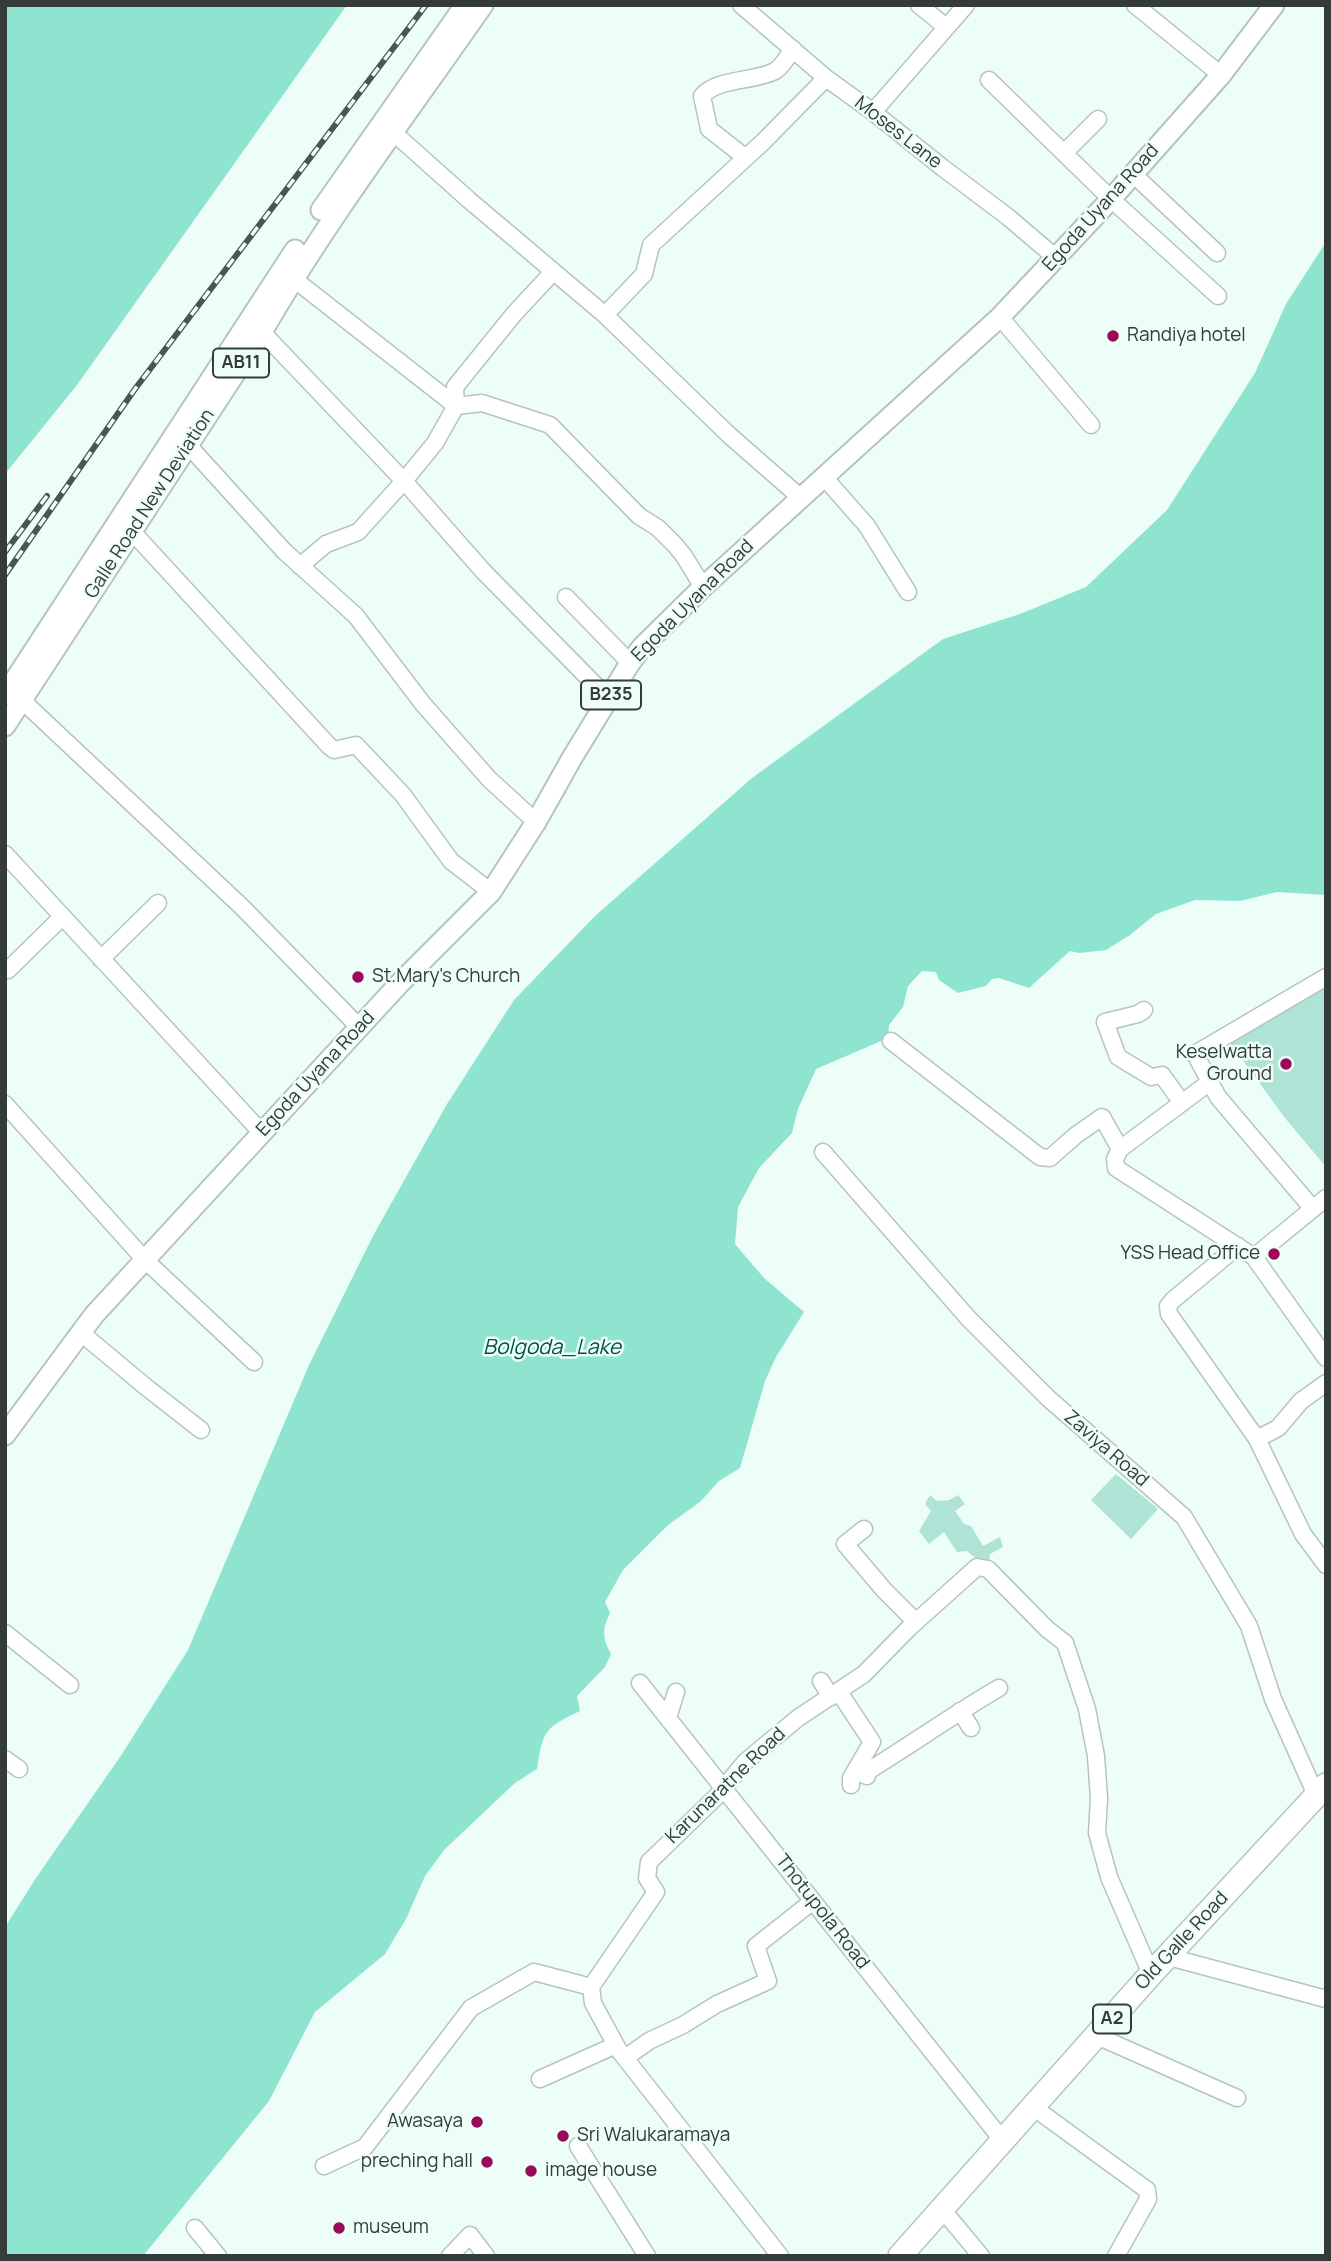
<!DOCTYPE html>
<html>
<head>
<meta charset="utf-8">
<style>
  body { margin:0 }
  #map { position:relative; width:1331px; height:2261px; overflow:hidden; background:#edfdf8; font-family:Manrope,sans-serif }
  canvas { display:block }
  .frame { position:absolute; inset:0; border:7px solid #353b39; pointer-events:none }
</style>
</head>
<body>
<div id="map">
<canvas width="1331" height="2261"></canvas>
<div class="frame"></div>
</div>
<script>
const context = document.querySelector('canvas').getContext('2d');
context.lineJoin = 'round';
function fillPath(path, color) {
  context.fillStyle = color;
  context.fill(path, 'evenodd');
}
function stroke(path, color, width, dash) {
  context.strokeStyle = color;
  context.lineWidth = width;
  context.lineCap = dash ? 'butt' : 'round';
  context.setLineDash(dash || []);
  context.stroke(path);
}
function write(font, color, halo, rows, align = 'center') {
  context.font = font + ' Manrope,sans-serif';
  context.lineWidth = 5;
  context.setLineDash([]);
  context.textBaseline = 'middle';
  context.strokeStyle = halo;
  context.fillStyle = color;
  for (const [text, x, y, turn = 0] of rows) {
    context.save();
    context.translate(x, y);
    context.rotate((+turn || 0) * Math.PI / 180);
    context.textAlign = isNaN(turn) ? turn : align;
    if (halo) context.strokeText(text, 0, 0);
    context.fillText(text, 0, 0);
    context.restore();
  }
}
const green = new Path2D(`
  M 1326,981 L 1326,1167 L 1285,1118 L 1228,1040 Z
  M 1116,1474 L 1158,1509 L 1131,1539 L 1091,1500 Z
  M 930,1495 L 937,1501 L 949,1500 L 958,1495 L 965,1504 L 955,1511 L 964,1524 L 971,1526 L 983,1546 L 1000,1537 L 1003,1547 L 990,1554 L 989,1565 L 980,1562 L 967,1551 L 957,1552 L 944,1532 L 929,1544 L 919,1531 L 931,1511 L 925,1504 Z`);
const water = new Path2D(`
  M 5,5 L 347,5 L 77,385 L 5,474 Z
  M 1326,242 L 1326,895 L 1277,892 L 1240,901 L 1195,900 L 1156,914 L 1130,935 L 1106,950 L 1079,953 L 1070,951 L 1029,988 L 999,978 L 992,979 L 986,986 L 958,993 L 939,980 L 936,972 L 922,971 L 908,986 L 903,1007 L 889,1025 L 888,1038 L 816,1069 L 798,1109 L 792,1133 L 759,1168 L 738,1207 L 735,1244 L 764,1278 L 804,1312 L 776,1357 L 765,1381 L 740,1468 L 719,1481 L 700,1502 L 668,1525 L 623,1570 L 605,1602 L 610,1613 C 602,1629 602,1638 611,1654 L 605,1667 L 577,1696 L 580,1711 C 544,1728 543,1731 537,1769 L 515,1783 L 445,1849 L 425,1876 L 406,1919 L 385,1954 L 315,2012 L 269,2101 L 143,2256 L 5,2256 L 5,1927 L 36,1878 L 122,1754 L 188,1650 L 309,1365 L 374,1234 L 447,1104 L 514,1000 L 595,916 L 752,778 L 943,639 L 1020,614 L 1086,587 L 1167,510 L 1255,373 L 1286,304 Z`);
const minor = new Path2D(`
  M 741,5 L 826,78 L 873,112 L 943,168 L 1008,217 L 1056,258
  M 919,5 L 946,27
  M 1135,5 L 1221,75
  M 989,80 L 1111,199 L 1218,296
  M 873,112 L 966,5
  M 394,133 L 469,200 L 605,315 L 729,435 L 801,498
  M 1064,153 L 1098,119
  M 746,158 L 709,129 L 702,96 C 717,78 754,82 775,71 C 782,67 788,56 793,49
  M 1133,174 L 1217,253
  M 289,271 L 299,283 L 456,406 L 482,403 L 550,425 L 639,516 L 658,528 L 675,545 L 684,556 L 703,587
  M 605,315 L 644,274 L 651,245 L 763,142 L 826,78
  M 1000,317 L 1091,425
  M 262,332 L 404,481 L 483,571 L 609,699
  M 188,445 L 284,551 L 356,616 L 423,704 L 489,779 L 536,822
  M 824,477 L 867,526 L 908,592
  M 124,526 L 138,538 L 329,746 L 334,750 L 356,745 L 403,795 L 451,861 L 491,892
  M 300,566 L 326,544 L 358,532 L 404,481 L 435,443 L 456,406 L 455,387 L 514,314 L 553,272
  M 566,597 L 630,663
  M 25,699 L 28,706 L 242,907 L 359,1027
  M 5,854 L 262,1133
  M 101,959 L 158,903
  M 8,970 L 62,917
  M 1144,1010 L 1138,1014 L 1105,1022 L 1118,1057 L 1151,1077 L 1162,1075 L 1182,1103
  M 891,1041 L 1040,1157 L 1050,1158 L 1076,1135 L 1102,1117 L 1120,1149 L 1115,1159 L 1116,1168 L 1254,1257 L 1326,1358
  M 5,1104 L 145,1260 L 254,1362
  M 1120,1149 L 1210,1082
  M 823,1152 L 968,1318 L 1048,1398 L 1184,1517 L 1249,1626 L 1273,1699 L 1316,1795
  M 1313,1209 L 1218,1097 L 1195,1054 L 1326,977
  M 1238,1246 L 1173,1300 L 1168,1306 L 1169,1314 L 1257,1439 L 1303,1534 L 1326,1565
  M 1254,1257 L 1326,1198
  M 80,1332 L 146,1387 L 201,1430
  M 1257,1439 L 1278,1428 L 1301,1401 L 1326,1383
  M 864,1529 L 845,1544 L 884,1590 L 916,1622
  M 5,1633 L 70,1685
  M 821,1681 L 831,1697
  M 640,1683 L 1003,2141
  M 839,1692 L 872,1742 L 851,1778 L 851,1785
  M 960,1711 L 971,1728
  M 668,1718 L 676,1692
  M 5,1759 L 19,1769
  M 855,1771 L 867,1776 L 868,1771 C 912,1744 954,1714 999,1688
  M 1169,1957 L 1326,1999
  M 1097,2036 L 1237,2098
  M 625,2058 L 649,2041 L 683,2025 L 717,2004 L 768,1981 L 756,1946 L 813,1901
  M 540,2079 L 616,2045
  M 1033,2107 L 1147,2190 L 1148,2199 L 1116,2256
  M 578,2146 L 647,2256
  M 324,2166 L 365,2147 L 471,2008 L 534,1972 L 591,1987
  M 942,2209 L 981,2256
  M 195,2228 L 218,2256
  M 450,2256 L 470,2235 L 486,2256
  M 780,2256 L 618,2049 L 593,2003 L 591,1987 L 656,1892 L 647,1878 L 649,1862 L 717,1796 L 745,1762 L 798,1718 L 864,1674 L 909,1628 L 977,1567 L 988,1569 L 1047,1629 L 1065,1643 L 1087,1709 L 1096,1756 L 1099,1798 L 1097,1833 L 1109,1877 L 1151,1974`);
const major = new Path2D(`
  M 321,210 L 465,5
  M 5,695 L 295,250
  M 5,726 L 262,332 C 328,218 408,113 483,5
  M 5,1435 L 94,1315 L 401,982 L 491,892 L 536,822 L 572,758 L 630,663 L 642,647 L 703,587 L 1000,317 L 1111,199 L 1221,75 L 1274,5`);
const highway = new Path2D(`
  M 900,2256 L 1151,1974 L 1326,1785`);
const rail = new Path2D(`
  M 5,552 L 47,496
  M 5,575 L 135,389 L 426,5`);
const markers = [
  [1113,336,7,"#9b0a59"],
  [358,977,7,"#9b0a59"],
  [1286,1064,7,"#9b0a59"],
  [1274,1254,7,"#9b0a59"],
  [477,2122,7,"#9b0a59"],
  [563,2136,7,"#9b0a59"],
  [487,2162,7,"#9b0a59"],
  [531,2171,7,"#9b0a59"],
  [339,2228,7,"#9b0a59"]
];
const shields = [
  [241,363,56],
  [611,695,60],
  [1112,2019,38]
];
const shieldNames = [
  ["AB11",241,363],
  ["B235",611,695],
  ["A2",1112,2019]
];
const streetNames = [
  ["Moses Lane",898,133,38],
  ["Egoda Uyana Road",1101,208,-48],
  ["Galle Road New Deviation",150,504,-57],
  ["Egoda Uyana Road",693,601,-45],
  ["Egoda Uyana Road",316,1074,-47],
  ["Zaviya Road",1106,1449,41],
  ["Karunaratne Road",726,1786,-44],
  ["Thotupola Road",822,1912,52],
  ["Old Galle Road",1182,1941,-47]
];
const poiNames = [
  ["Randiya hotel",1127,336],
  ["St.Mary's Church",372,977],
  ["Keselwatta",1272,1053,"right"],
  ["Ground",1272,1075,"right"],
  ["YSS Head Office",1260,1254,"right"],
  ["Awasaya",463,2122,"right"],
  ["Sri Walukaramaya",577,2136],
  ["preching hall",473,2162,"right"],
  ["image house",545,2171],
  ["museum",353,2228]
];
const waterNames = [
  ["Bolgoda_Lake",552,1348]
];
fillPath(green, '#afe3d5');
fillPath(water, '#8ee4cf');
stroke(minor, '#b6c4c0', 19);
stroke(major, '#b6c4c0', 23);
stroke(highway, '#b6c4c0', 26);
stroke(minor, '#fff', 16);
stroke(major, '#fff', 19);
stroke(highway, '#fff', 23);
stroke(rail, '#4d5552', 6);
stroke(rail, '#edfdf8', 3.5, [10]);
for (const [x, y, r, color] of markers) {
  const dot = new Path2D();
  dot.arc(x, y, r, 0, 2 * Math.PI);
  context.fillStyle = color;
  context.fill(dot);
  stroke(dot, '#edfdf8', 2.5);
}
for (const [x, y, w] of shields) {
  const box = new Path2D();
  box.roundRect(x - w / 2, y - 14.5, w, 29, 5);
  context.fillStyle = '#edfdf8';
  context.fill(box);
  stroke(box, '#353b39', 2);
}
write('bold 18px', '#353b39', null, shieldNames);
write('19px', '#353b39', '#edfdf8', streetNames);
write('19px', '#353b39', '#edfdf8', poiNames, 'left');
write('italic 21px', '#025144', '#edfdf8', waterNames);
</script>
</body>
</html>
